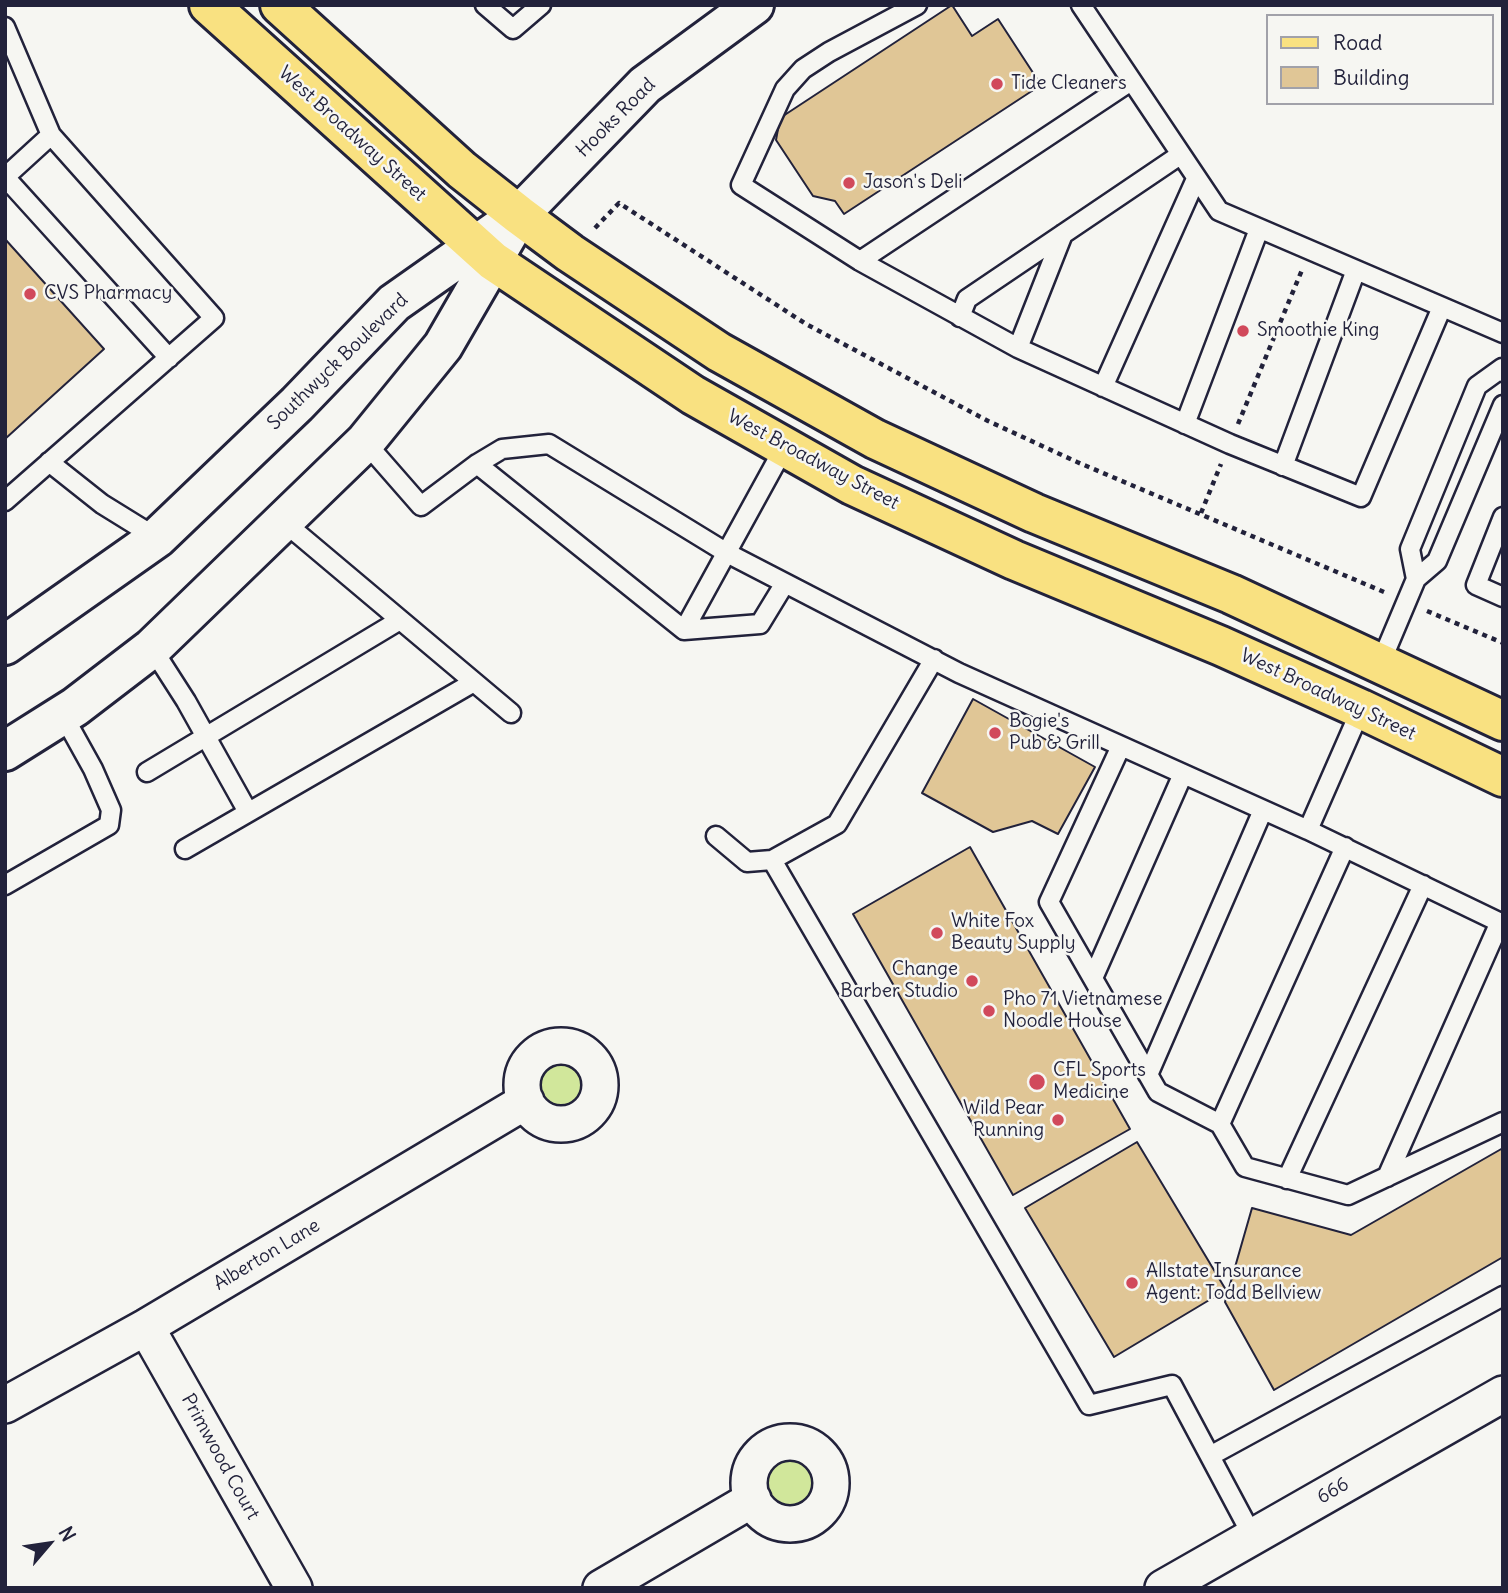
<!DOCTYPE html>
<html>
<head>
<meta charset="utf-8">
<style>
  body { margin:0 }
  #map { position:relative; width:1508px; height:1593px; overflow:hidden; background:#f6f6f2; font-family:Delius,sans-serif }
  canvas { display:block }
  .frame { position:absolute; inset:0; border:7px solid #22223b; pointer-events:none }
  .legend { position:absolute; left:1266px; top:14px; width:228px; height:91px; box-sizing:border-box; background:#f6f6f2; border:2px solid #a1a1a9; margin:0; padding:9px 12px; list-style:none; font-size:21px; color:#22223b }
  .legend li { display:flex; align-items:center; gap:14px; height:35px }
  .legend b { width:35px; border:2px solid #a1a1a9 }
  .north { position:absolute; left:14px; top:1509px; width:70px; height:70px; -webkit-text-stroke:5px #f6f6f2; paint-order:stroke; rotate:61deg; font-size:19px; font-weight:700; line-height:28px; text-align:center; color:#22223b }
  .north::after { content:''; display:block; margin:auto; width:24px; height:32px; background:#22223b; clip-path:polygon(50% 0,100% 100%,50% 72%,0 100%) }
</style>
</head>
<body>
<div id="map">
<canvas width="1508" height="1593"></canvas>
<div class="frame"></div>
<ul class="legend">
<li><b style="height:9px;background:#f9e181"></b>Road</li>
<li><b style="height:19px;background:#e0c696"></b>Building</li>
</ul>
<div class="north">N</div>
</div>
<script>
const context = document.querySelector('canvas').getContext('2d');
context.lineJoin = 'round';
function fillPath(path, color) {
  context.fillStyle = color;
  context.fill(path, 'evenodd');
}
function stroke(path, color, width, dash) {
  context.strokeStyle = color;
  context.lineWidth = width;
  context.lineCap = dash ? 'butt' : 'round';
  context.setLineDash(dash || []);
  context.stroke(path);
}
function write(font, color, halo, rows, align = 'center') {
  context.font = font + ' Delius,sans-serif';
  context.lineWidth = 5;
  context.setLineDash([]);
  context.textBaseline = 'middle';
  context.strokeStyle = halo;
  context.fillStyle = color;
  for (const [text, x, y, turn = 0] of rows) {
    context.save();
    context.translate(x, y);
    context.rotate((+turn || 0) * Math.PI / 180);
    context.textAlign = isNaN(turn) ? turn : align;
    if (halo) context.strokeText(text, 0, 0);
    context.fillText(text, 0, 0);
    context.restore();
  }
}
const green = new Path2D(`
  M526 1076a39 39 0 1 1 78 0a39 39 0 1 1-78 0Z
  M739 1495a39 39 0 1 1 78 0a39 39 0 1 1-78 0Z`);
const building = new Path2D(`
  M 952,5 L 972,36 L 998,19 L 1041,85 L 844,214 L 835,201 L 813,196 L 776,140 L 780,118 Z
  M 5,239 L 104,349 L 5,439 Z
  M 973,699 L 1095,767 L 1058,834 L 1032,821 L 993,832 L 922,793 Z
  M 970,847 L 1130,1129 L 1013,1195 L 853,914 Z
  M 1137,1142 L 1226,1290 L 1114,1357 L 1025,1208 Z
  M 1503,1148 L 1503,1257 L 1274,1390 L 1225,1302 L 1252,1208 L 1351,1235 Z`);
const path = new Path2D(`
  M 595,228 L 619,203 L 806,324 L 988,421 L 1077,462 L 1384,592
  M 1238,424 L 1302,270
  M 1201,513 L 1221,464
  M 1427,611 L 1503,643`);
const service = new Path2D(`
  M 485,5 L 513,29 L 541,5
  M 917,5 L 829,52 L 803,69 L 785,89 L 741,185 L 860,261 L 1018,348 L 1230,444 L 1361,497 L 1442,307
  M 1081,5 L 1219,211 L 1503,333
  M 5,27 L 51,135 L 214,318 L 5,501
  M 51,135 L 5,177 L 169,358
  M 860,261 L 1131,81
  M 960,317 L 967,299 L 1180,155
  M 1018,348 L 1063,234
  M 1103,387 L 1196,179
  M 1185,424 L 1259,229
  M 365,442 L 421,506 L 477,464 L 502,449 L 549,444 L 727,553 L 959,673 L 1308,830 L 1503,924
  M 49,462 L 102,504 L 157,538
  M 477,464 L 684,630 L 760,624 L 785,583
  M 1283,466 L 1356,270
  M 1503,517 L 1476,585 L 1503,597
  M 284,522 L 511,713
  M 1416,579 L 1410,549 L 1477,386 L 1502,368 L 1503,372
  M 684,630 L 785,446
  M 152,648 L 186,701 L 248,812
  M 1381,662 L 1416,579 L 1437,561 L 1503,405
  M 1121,746 L 1049,902 L 1158,1092 L 1220,1124 L 1245,1167 L 1348,1195 L 1503,1122
  M 147,772 L 400,620
  M 1308,830 L 1361,709
  M 716,836 L 747,862 L 772,860 L 837,824 L 934,659
  M 185,849 L 474,682
  M 772,860 L 1089,1405 L 1172,1385 L 1253,1537
  M 5,885 L 109,825 L 111,810 L 93,769 L 63,715
  M 1093,978 L 1183,774
  M 1148,1075 L 1263,810
  M 1220,1124 L 1345,847
  M 1387,1177 L 1500,922
  M 1287,1179 L 1423,885
  M 1210,1456 L 1503,1296`);
const minor = new Path2D(`
  M522 1085a39 39 0 1 1 78 0a39 39 0 1 1-78 0Z
  M 146,1327 L 294,1588
  M 5,1405 L 146,1327 L 526,1101
  M749 1483a41 41 0 1 1 82 0a41 41 0 1 1-82 0Z
  M 601,1588 L 753,1499
  M 1163,1588 L 1503,1394`);
const tertiary = new Path2D(`
  M 5,645 L 157,538 L 297,404 L 394,303 L 519,215 L 645,85 L 754,5
  M 5,751 L 75,707 L 152,648 L 365,442 L 443,346 L 509,232`);
const primary = new Path2D(`
  M 209,5 L 493,261 L 693,395 L 852,485 L 1014,560 L 1221,646 L 1361,709 L 1503,777
  M 280,5 L 462,170 L 519,215 L 570,253 L 719,352 L 875,439 L 1034,513 L 1231,594 L 1503,721`);
const markers = [
  [997,84,7,"#d1495b"],
  [849,183,7,"#d1495b"],
  [30,294,7,"#d1495b"],
  [1243,331,7,"#d1495b"],
  [995,733,7,"#d1495b"],
  [937,933,7,"#d1495b"],
  [972,981,7,"#d1495b"],
  [989,1011,7,"#d1495b"],
  [1037,1082,9,"#d1495b"],
  [1058,1120,7,"#d1495b"],
  [1132,1283,7,"#d1495b"]
];
const poiNames = [
  ["Tide Cleaners",1011,84],
  ["Jason's Deli",863,183],
  ["CVS Pharmacy",44,294],
  ["Smoothie King",1257,331],
  ["Bogie's",1009,722],
  ["Pub & Grill",1009,744],
  ["White Fox",951,922],
  ["Beauty Supply",951,944],
  ["Change",958,970,"right"],
  ["Barber Studio",958,992,"right"],
  ["Pho 71 Vietnamese",1003,1000],
  ["Noodle House",1003,1022],
  ["CFL Sports",1053,1071],
  ["Medicine",1053,1093],
  ["Wild Pear",1044,1109,"right"],
  ["Running",1044,1131,"right"],
  ["Allstate Insurance",1146,1272],
  ["Agent: Todd Bellview",1146,1294]
];
const streetNames = [
  ["Hooks Road",616,118,-45],
  ["West Broadway Street",352,134,42],
  ["Southwyck Boulevard",338,362,-44],
  ["West Broadway Street",813,460,28],
  ["West Broadway Street",1328,695,25],
  ["Alberton Lane",267,1255,-31],
  ["Primwood Court",220,1457,61],
  ["666",1333,1491,-30]
];
fillPath(green, '#d1e79b');
fillPath(building, '#e0c696');
stroke(building, '#22223b', 2);
stroke(service, '#22223b', 23);
stroke(minor, '#22223b', 40);
stroke(tertiary, '#22223b', 44);
stroke(primary, '#22223b', 44);
stroke(path, '#22223b', 4.5, [5, 5]);
stroke(service, '#f6f6f2', 18);
stroke(minor, '#f6f6f2', 35);
stroke(tertiary, '#f6f6f2', 38);
stroke(primary, '#f9e181', 38);
for (const [x, y, r, color] of markers) {
  const dot = new Path2D();
  dot.arc(x, y, r, 0, 2 * Math.PI);
  context.fillStyle = color;
  context.fill(dot);
  stroke(dot, '#f6f6f2', 2.5);
}
write('19px', '#22223b', '#f6f6f2', poiNames, 'left');
write('19px', '#22223b', '#f6f6f2', streetNames);
</script>
</body>
</html>
